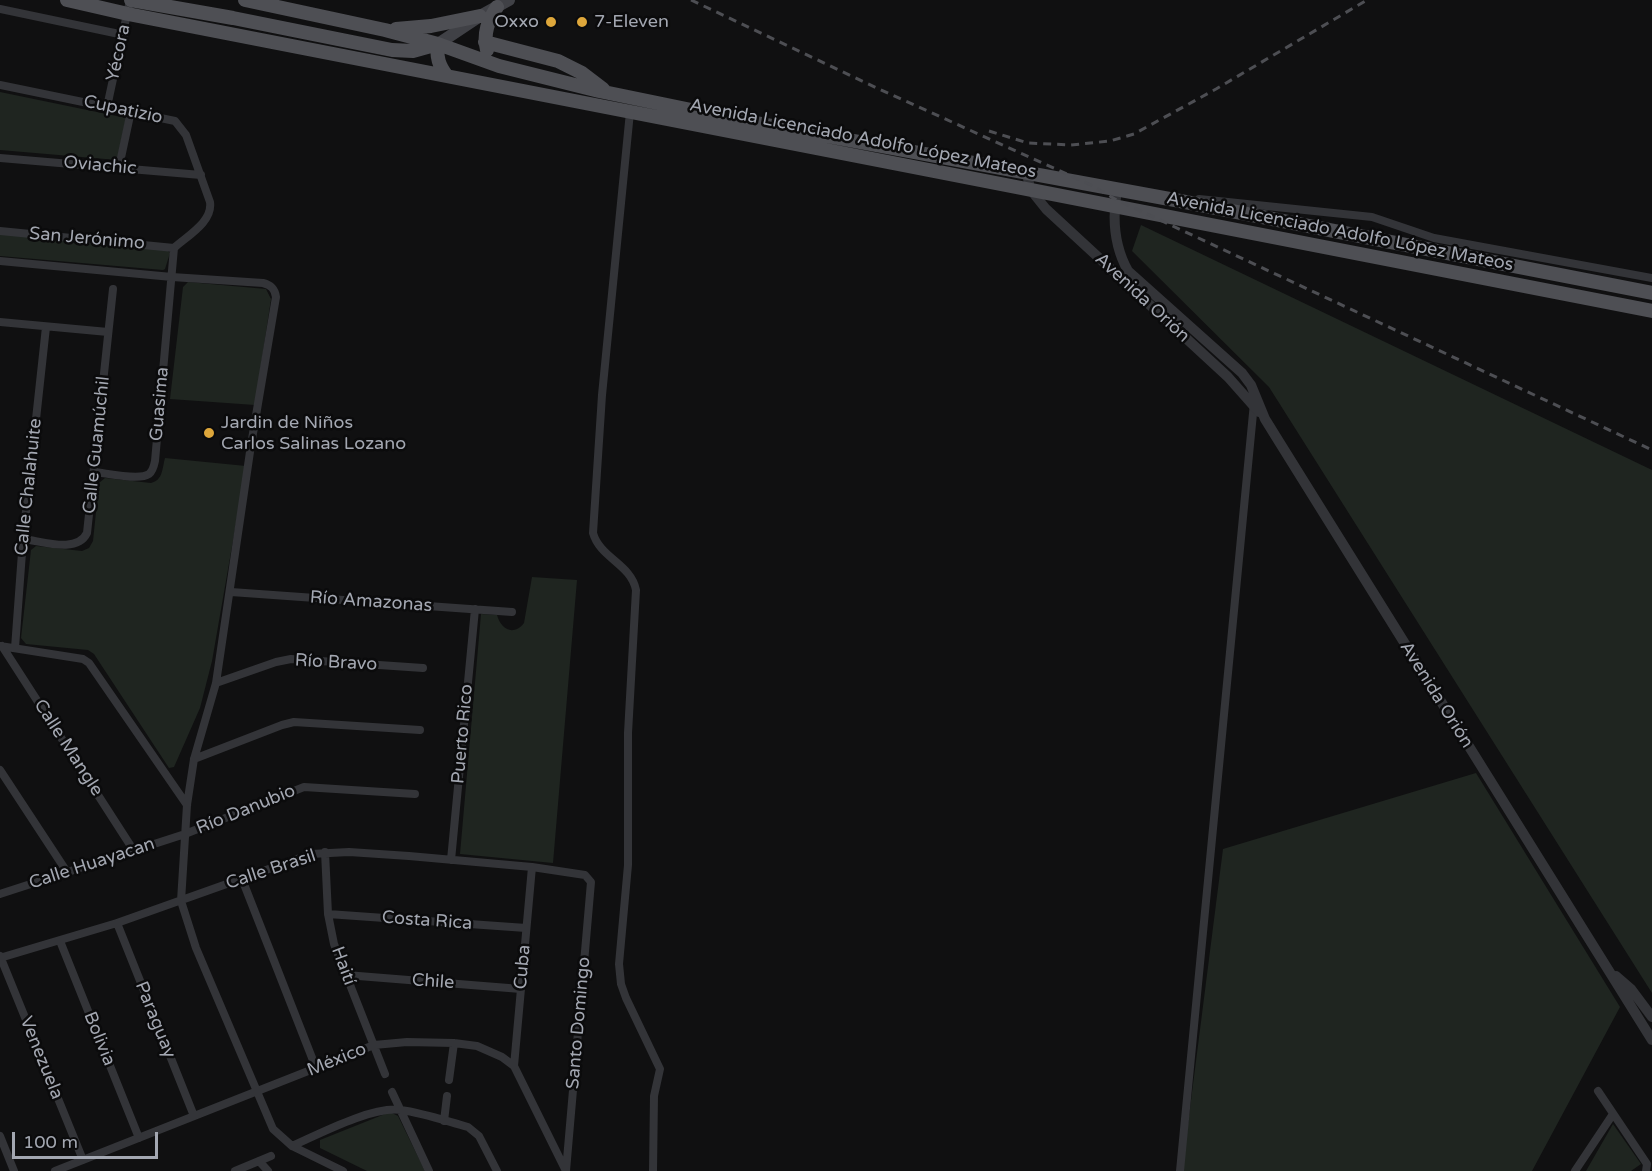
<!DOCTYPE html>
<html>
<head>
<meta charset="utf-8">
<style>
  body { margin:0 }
  #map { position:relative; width:1652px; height:1171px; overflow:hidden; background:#101011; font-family:"Varela Round",sans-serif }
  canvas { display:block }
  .scale { position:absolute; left:12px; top:1132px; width:146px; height:27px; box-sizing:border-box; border:3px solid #a3a7b1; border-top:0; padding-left:8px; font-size:18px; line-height:21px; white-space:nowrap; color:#a3a7b1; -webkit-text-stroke:4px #0b0b0c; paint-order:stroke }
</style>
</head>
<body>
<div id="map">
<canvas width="1652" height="1171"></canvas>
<div class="scale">100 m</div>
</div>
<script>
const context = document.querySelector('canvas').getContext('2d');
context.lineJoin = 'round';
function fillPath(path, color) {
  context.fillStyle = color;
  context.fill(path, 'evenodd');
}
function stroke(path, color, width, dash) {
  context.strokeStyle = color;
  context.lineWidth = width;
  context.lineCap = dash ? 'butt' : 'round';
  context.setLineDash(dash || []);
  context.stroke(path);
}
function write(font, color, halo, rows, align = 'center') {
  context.font = font + ' "Varela Round",sans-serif';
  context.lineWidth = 5;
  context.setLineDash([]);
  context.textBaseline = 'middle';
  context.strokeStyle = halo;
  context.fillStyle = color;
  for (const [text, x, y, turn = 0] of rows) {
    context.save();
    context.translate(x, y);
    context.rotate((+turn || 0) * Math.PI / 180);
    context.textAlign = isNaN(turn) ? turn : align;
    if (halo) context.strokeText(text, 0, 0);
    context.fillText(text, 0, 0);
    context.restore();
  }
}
const green = new Path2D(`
  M 0,92 L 126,118 L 117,160 L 0,150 Z
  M 1141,225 L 1652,470 L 1652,993 L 1269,387 L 1132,251 Z
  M 0,234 L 167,250 L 170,253 L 165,269 L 163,270 L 0,256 Z
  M 188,282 L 266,289 L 271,299 L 255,405 L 170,399 L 183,287 Z
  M 165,458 L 246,466 L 212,661 L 200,708 L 174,767 L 169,768 L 94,654 L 88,650 L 26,644 L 21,638 L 31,550 L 36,546 L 82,551 L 89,548 L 93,541 L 99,483 L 105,478 L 151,483 C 163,480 162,469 165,458 Z
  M 532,577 L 577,580 L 553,863 L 460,854 L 481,614 L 497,615 C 501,630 514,636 524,623 Z
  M 1476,773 L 1620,1007 L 1532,1171 L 1182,1171 L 1223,849 Z
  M 390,1112 L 398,1116 L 425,1171 L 367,1171 L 320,1148 L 320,1140 Z
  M 1613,1124 L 1641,1164 L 1631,1171 L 1586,1171 Z`);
const minor = new Path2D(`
  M 0,9 L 124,35
  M 0,85 L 175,121 L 186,135 L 210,202 C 213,222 187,236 174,248 L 155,461 C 154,466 153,471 149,474 C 139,481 106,473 94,472
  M 107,107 L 130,0
  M 630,112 L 602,395 L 593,533 C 600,558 631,564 636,590 L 628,733 L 628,865 L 619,964 L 621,984 L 626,998 L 660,1069 L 654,1096 L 653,1171
  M 0,158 L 201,175
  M 119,167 L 131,111
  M 1199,199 L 1372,217 L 1434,238 L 1652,278
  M 0,231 L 174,248
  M 0,261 L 172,277 L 263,283 C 271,285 275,289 276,297 L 251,445 L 216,683 L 194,759 L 187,805 L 181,901 L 196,948 L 273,1129 L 292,1146 L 343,1171
  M 0,322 L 108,332
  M 23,539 C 42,541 77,554 87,533 L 113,289
  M 231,592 L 512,612
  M 0,646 L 83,659 L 89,663 L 187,805
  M 2,646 L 134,851
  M 15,648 L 23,539 L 46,327
  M 216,683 L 276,662 L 291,659 L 423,668
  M 194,759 L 282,725 L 294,722 L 420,730
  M 0,770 L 67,872
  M 325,852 L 328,914 L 334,944 L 385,1074
  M 451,860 L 475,609
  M 242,879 L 316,1068
  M 0,894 L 185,834 L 304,787 L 415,794
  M 328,914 L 526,928
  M 117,923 L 194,1116
  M 60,941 L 139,1138
  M 0,956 L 83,1160
  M 0,958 L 117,923 L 311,854 L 349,852 L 409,856 L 532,867 L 585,875 L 591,882 L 566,1171
  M 346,975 L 521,989
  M 514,1066 L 532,867
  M 449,1080 L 454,1043
  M 1598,1091 L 1647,1164 L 1646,1171
  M 392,1092 L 429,1171
  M 444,1121 L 447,1096
  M 0,1136 L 14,1171
  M 292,1146 C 319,1134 372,1106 401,1110 C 423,1113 446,1121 468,1127 L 479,1136 L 497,1171
  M 259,1161 L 268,1171
  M 55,1171 L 374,1045 L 407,1042 L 454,1043 L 477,1046 L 502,1057 L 514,1066 L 566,1171
  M 235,1171 L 271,1156
  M 1180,1171 L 1254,403
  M 1575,1171 L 1613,1114`);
const tertiary = new Path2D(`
  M 1027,173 L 1030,189 L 1046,209 L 1228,377 L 1259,412
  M 1117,190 C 1112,219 1114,246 1128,271 L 1242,373 L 1251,385 L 1265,419 L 1278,440 L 1652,1040
  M 1616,976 L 1631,989 L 1652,1017`);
const secondary = new Path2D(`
  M 438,44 L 480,16 L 509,0`);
const primary = new Path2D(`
  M 67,0 L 128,14 L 1652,311
  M 131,0 L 233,18 L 392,50 L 413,51 L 438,44
  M 245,0 L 385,30 L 438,44 L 499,66 L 599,91 L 740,120 L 1175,200 L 1652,293
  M 396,29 L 431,26 L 480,16
  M 485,42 L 558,61 L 582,73 L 603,89
  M 438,44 C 436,57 439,66 447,76
  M 487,50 C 483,33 488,21 497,7`);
const rail = new Path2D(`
  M 691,0 L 879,89 L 1091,185 L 1115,199 L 1652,450
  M 989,131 L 1028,143 L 1071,145 L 1110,141 L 1134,134 L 1216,89 L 1367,0`);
const markers = [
  [551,22,6,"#dea73b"],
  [582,22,6,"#dea73b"],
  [209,433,6,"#dea73b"]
];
const poiNames = [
  ["Oxxo",539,22,"right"],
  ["7-Eleven",594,22],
  ["Jardin de Niños",221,423],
  ["Carlos Salinas Lozano",221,444]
];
const streetNames = [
  ["Yécora",119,53,-78],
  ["Cupatizio",123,110,12],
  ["Avenida Licenciado Adolfo López Mateos",863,139,11],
  ["Oviachic",100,166,5],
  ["Avenida Licenciado Adolfo López Mateos",1340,232,11],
  ["San Jerónimo",87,239,5],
  ["Avenida Orión",1142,298,43],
  ["Guasima",160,404,-85],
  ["Calle Guamúchil",97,445,-84],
  ["Calle Chalahuite",29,487,-84],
  ["Río Amazonas",371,602,4],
  ["Río Bravo",336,663,3],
  ["Avenida Orión",1436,695,58],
  ["Puerto Rico",463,734,-85],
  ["Calle Mangle",68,748,57],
  ["Río Danubio",246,810,-22],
  ["Calle Huayacan",92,864,-18],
  ["Calle Brasil",271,870,-18],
  ["Costa Rica",427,921,4],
  ["Haití",343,966,70],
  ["Cuba",523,967,-85],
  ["Chile",433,982,4],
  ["Paraguay",155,1020,68],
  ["Santo Domingo",579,1023,-85],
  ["Bolivia",99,1039,68],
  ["Venezuela",41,1058,68],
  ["México",337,1060,-22]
];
fillPath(green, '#1f2520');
stroke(minor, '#333438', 8);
stroke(tertiary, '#333438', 10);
stroke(secondary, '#404146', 12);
stroke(primary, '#4e4f54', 14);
stroke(rail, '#4d4e53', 3, [8, 6]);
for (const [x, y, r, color] of markers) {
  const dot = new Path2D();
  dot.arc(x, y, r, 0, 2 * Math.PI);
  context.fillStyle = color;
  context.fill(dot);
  stroke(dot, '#0b0b0c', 2);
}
write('18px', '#a3a7b1', '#0b0b0c', poiNames, 'left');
write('18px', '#a3a7b1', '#0b0b0c', streetNames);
</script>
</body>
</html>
